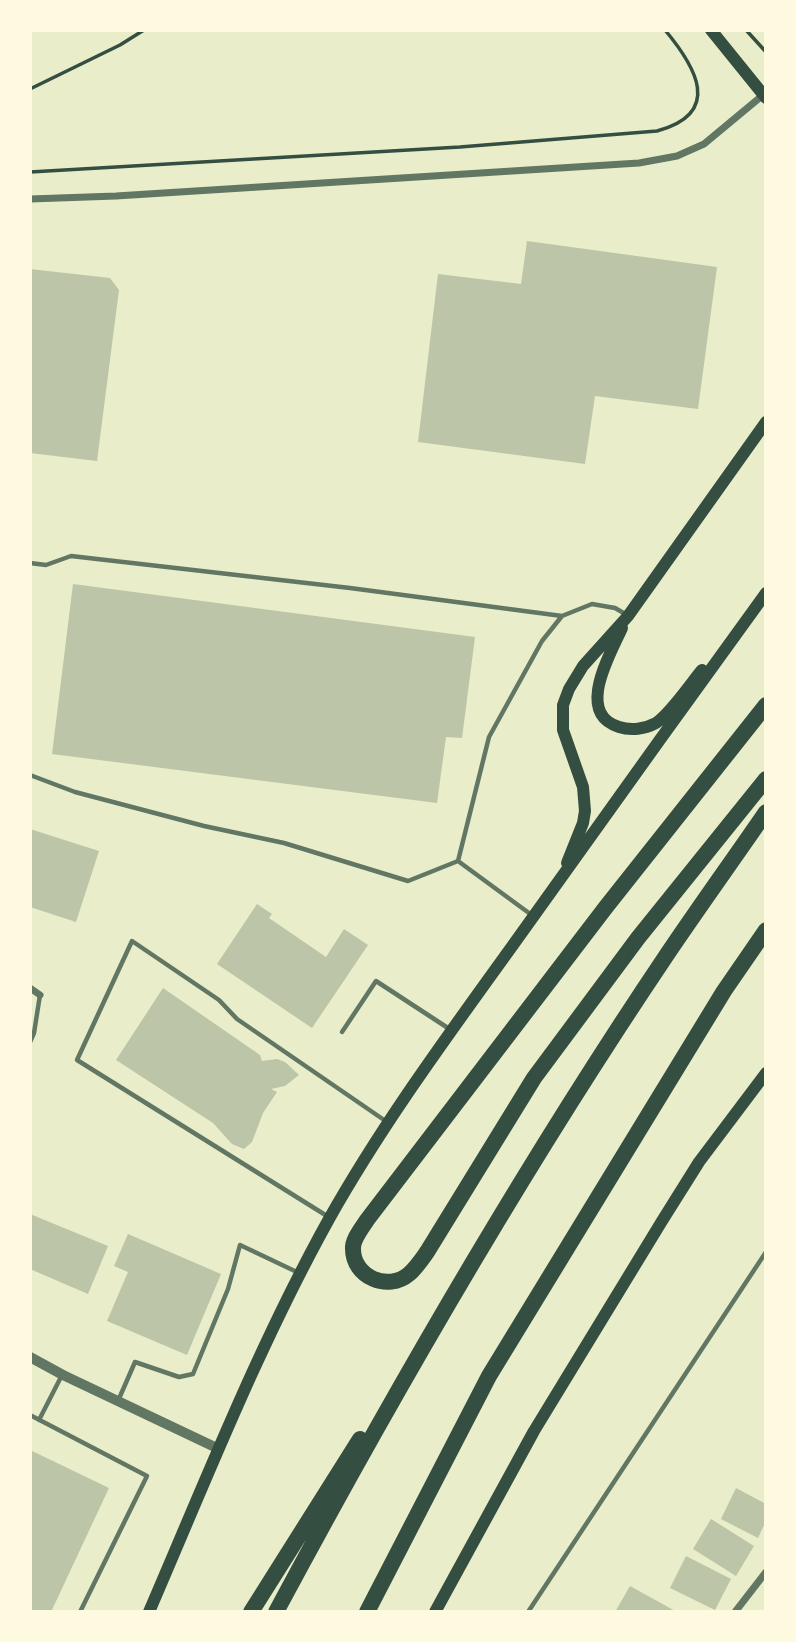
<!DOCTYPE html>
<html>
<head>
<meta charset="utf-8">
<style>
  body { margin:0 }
  #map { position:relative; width:796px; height:1642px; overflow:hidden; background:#e9edc9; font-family:"DM Sans",sans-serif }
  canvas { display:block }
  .frame { position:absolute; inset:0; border:32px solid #fefae0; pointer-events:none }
</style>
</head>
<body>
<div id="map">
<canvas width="796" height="1642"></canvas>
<div class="frame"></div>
</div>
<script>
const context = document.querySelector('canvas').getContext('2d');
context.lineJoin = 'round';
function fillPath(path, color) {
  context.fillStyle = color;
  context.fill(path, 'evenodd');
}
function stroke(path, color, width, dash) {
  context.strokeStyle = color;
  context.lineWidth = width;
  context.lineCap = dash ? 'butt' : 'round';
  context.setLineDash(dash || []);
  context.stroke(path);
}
const building = new Path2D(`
  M 527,241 L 717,267 L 698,409 L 595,396 L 585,464 L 418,442 L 438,274 L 521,284 Z
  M 30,269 L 110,278 L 119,290 L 97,461 L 30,453 Z
  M 73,584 L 475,637 L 462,738 L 446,737 L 437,803 L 52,754 Z
  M 30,829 L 99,851 L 76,922 L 30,907 Z
  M 257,904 L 272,914 L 269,918 L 326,957 L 344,929 L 368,945 L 312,1028 L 217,964 Z
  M 163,988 L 260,1055 L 262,1061 L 277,1059 L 285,1062 L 299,1075 L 285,1086 L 271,1089 L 277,1092 L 263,1113 L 252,1142 L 244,1149 L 232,1144 L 213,1123 L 116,1060 Z
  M 30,1214 L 108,1246 L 88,1294 L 30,1269 Z
  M 128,1234 L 221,1274 L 187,1355 L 107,1321 L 128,1272 L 114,1266 Z
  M 30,1450 L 109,1488 L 51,1612 L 30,1612 Z
  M 736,1488 L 766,1504 L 766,1521 L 758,1538 L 721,1519 Z
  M 711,1519 L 754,1546 L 736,1576 L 693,1549 Z
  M 686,1556 L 731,1579 L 715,1610 L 670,1588 Z
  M 630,1586 L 677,1612 L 615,1612 Z`);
const path = new Path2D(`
  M 746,30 L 766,52
  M 30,89 L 120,45 L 144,30
  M 30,172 L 460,147 L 657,131 C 724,113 695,66 665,30`);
const service = new Path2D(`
  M 30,563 L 46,565 L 71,556 L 350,588 L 562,616
  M 30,775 L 75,792 L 204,826 L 284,843 L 408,881 L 458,861
  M 533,916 L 458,861 L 489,737 L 542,641 L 562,616 L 592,604 L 615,608 L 627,615
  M 342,1032 L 376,981 L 451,1030
  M 30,1042 L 34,1033 L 40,995
  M 327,1216 L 77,1060 L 132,941 L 219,1000 L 237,1019 L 387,1122
  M 118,1401 L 135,1362 L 179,1377 L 193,1374 L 228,1289 L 240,1245 L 299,1273
  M 30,1415 L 147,1476 L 80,1612
  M 39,1420 L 61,1377
  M 528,1612 L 766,1252`);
const minor = new Path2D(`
  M 30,199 L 116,196 L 639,163 L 677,156 L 704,144 L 763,95
  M 30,988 L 40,995
  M 735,1612 L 766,1572`);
const tertiary = new Path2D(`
  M 30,1357 L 63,1375 L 219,1449`);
const secondary = new Path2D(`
  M 711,30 L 766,98
  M 622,628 C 610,655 575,713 619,727 C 631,731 645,729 656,723 C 670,714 691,683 702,670
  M 567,863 L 583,823 L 585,811 L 583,787 L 563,730 L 563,705 L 569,689 L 583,666 L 628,616 L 766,422
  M 149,1612 C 206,1480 259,1345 329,1219 C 383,1123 449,1034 513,945 C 597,827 681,710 766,593
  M 435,1612 L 534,1431 L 662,1221 L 699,1162 L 766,1073`);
const motorway = new Path2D(`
  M 766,705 L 606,907 L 367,1220 C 362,1228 352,1240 353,1249 C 353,1277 388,1292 409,1274 C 416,1268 422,1259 427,1252 L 534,1078 L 638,938 L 766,779
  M 251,1612 L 360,1439
  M 276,1612 C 396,1388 524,1167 666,956 C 699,907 733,860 766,812
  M 367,1612 L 489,1376 L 724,991 L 766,930`);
fillPath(building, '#bcc5a7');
stroke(path, '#344e41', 3.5);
stroke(service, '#617663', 4.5);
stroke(minor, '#617663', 7);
stroke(tertiary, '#617663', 10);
stroke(secondary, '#344e41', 12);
stroke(motorway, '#344e41', 16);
</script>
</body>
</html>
